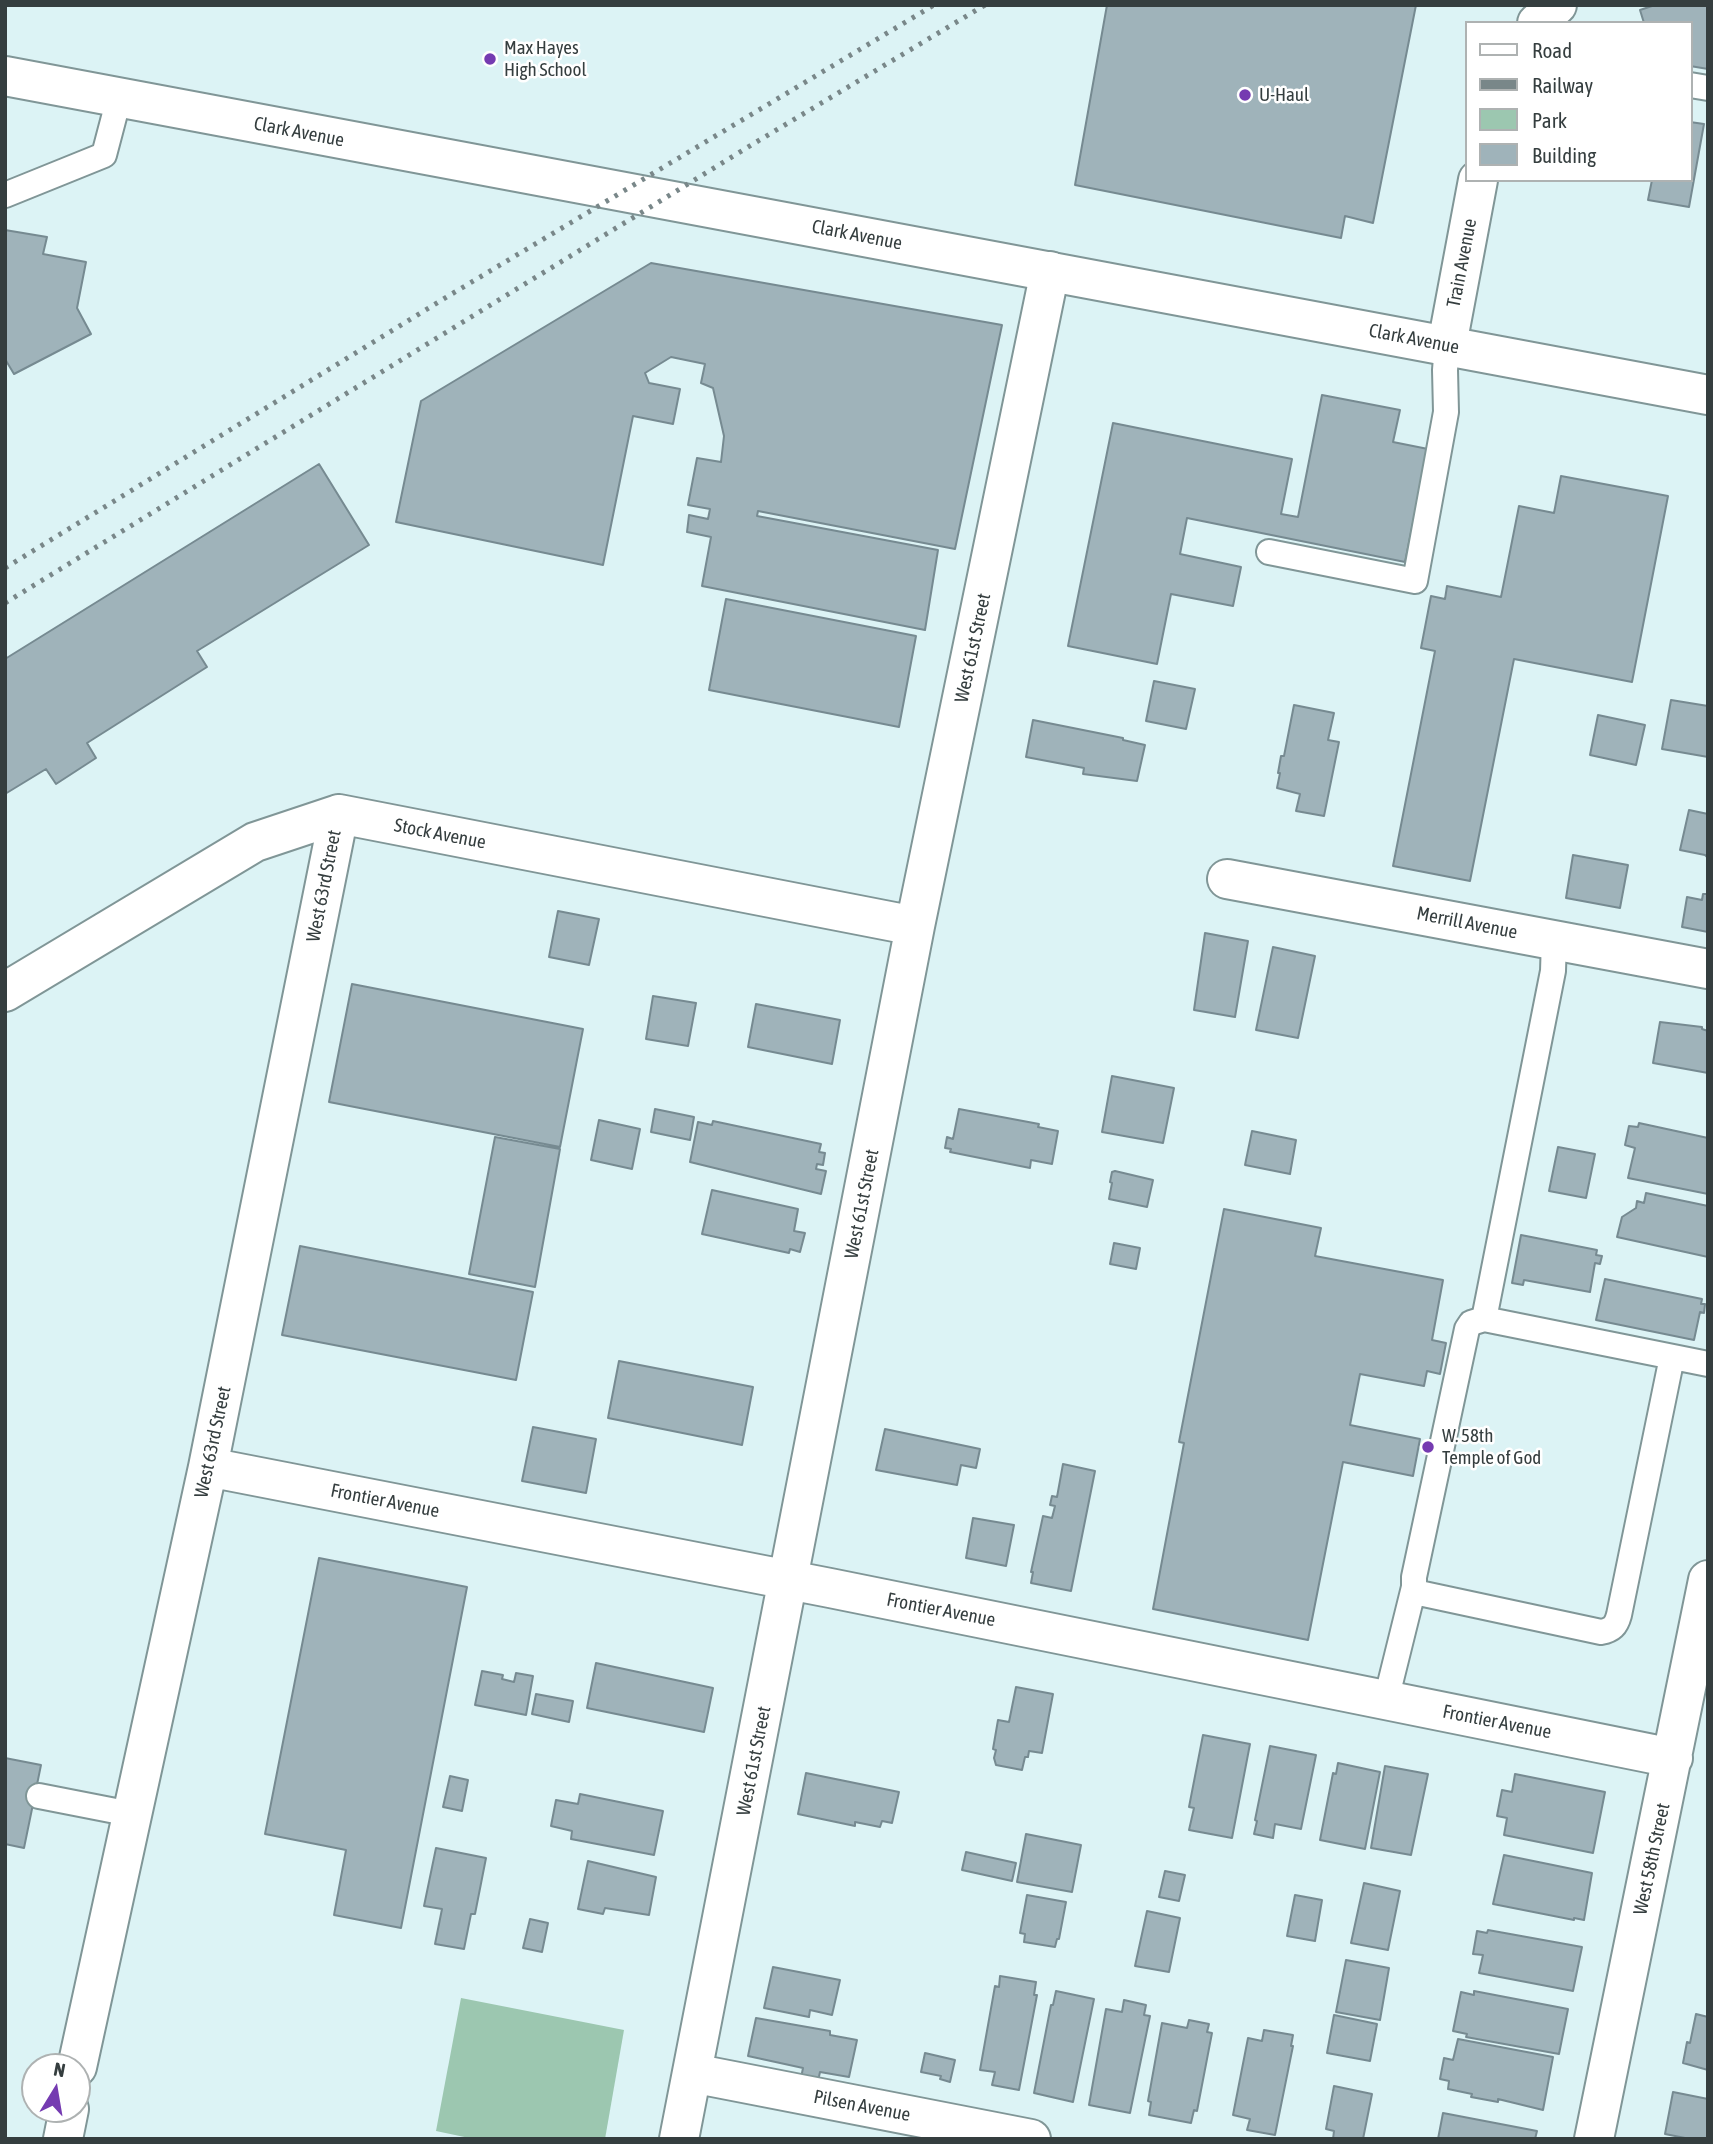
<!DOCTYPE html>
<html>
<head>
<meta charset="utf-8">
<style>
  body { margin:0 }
  #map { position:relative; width:1713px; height:2144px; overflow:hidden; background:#dcf3f5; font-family:"Asap Condensed",sans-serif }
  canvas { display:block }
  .frame { position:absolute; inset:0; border:7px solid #353e3f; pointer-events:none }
  .legend { position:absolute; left:1465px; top:21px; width:228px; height:161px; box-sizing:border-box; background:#fff; border:2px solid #aeb2b2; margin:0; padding:9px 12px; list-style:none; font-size:21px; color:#353e3f }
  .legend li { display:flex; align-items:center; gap:14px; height:35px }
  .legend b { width:35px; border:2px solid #aeb2b2 }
  .north { position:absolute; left:21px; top:2053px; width:70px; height:70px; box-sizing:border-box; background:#fff; border:2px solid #aeb2b2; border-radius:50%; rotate:11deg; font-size:19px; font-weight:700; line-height:28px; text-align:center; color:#353e3f }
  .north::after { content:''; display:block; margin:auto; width:24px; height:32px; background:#753bb1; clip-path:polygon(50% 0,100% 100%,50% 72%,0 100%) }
</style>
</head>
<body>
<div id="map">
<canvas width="1713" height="2144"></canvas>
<div class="frame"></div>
<ul class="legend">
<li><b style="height:9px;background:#fff"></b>Road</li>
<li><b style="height:9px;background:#798789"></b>Railway</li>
<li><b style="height:19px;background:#9cc7b0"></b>Park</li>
<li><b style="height:19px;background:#9fb3ba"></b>Building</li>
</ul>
<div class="north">N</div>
</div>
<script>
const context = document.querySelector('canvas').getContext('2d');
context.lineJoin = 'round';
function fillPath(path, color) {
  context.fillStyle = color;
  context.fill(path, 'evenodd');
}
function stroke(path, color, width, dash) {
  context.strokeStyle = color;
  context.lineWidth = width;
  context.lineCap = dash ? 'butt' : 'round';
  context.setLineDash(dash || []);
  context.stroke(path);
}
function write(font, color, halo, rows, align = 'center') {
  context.font = font + ' "Asap Condensed",sans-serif';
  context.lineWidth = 5;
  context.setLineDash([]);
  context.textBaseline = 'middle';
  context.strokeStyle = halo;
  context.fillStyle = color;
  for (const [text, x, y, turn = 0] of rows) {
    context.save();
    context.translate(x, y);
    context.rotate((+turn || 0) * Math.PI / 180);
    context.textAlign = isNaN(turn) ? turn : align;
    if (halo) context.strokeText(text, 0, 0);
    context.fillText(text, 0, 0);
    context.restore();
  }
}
const green = new Path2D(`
  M 461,1998 L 624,2030 L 605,2139 L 474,2139 L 436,2131 Z`);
const building = new Path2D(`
  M 1107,5 L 1416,5 L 1373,223 L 1345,216 L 1341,238 L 1075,185 Z
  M 1655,5 L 1708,5 L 1708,69 L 1690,66 L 1690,23 L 1644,23 L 1640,10 Z
  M 1690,122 L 1704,124 L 1689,207 L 1648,200 L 1652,180 L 1690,180 Z
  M 5,230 L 47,237 L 43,254 L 86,262 L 77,308 L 91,334 L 14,374 L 5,359 Z
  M 651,263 L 1002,325 L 955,549 L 758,511 L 757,516 L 938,550 L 925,630 L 702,586 L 711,537 L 687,532 L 689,515 L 708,519 L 710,509 L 688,505 L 697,458 L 721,462 L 724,436 L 713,388 L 701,383 L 705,364 L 671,357 L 645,373 L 649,383 L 680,389 L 673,424 L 633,416 L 603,565 L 396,522 L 421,401 Z
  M 1322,395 L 1400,410 L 1393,442 L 1428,449 L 1405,562 L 1187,518 L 1180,554 L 1241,567 L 1233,606 L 1171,594 L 1157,664 L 1068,646 L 1113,423 L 1292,459 L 1281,514 L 1298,517 Z
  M 319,464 L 369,545 L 197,651 L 207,667 L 87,743 L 96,758 L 56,784 L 46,769 L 5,794 L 5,659 Z
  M 1561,476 L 1668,496 L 1632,682 L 1514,659 L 1470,881 L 1393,866 L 1435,651 L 1421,648 L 1431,596 L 1445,599 L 1447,586 L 1501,597 L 1519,506 L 1554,513 Z
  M 726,599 L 916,636 L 899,727 L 709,690 Z
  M 1154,681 L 1195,689 L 1186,729 L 1146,721 Z
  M 1671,700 L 1708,706 L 1708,757 L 1662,749 Z
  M 1294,705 L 1334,713 L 1328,740 L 1339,742 L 1324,816 L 1296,811 L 1300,794 L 1277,788 L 1280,773 L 1278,773 L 1281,756 L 1284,756 Z
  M 1598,715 L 1645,725 L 1636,765 L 1590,755 Z
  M 1033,720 L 1123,738 L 1123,740 L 1145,745 L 1137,781 L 1083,774 L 1084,768 L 1026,757 Z
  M 1689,810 L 1708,814 L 1708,858 L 1705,855 L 1680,850 Z
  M 1573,855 L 1628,865 L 1620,908 L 1566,898 Z
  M 1703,894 L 1708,894 L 1708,932 L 1682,927 L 1687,897 L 1702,900 Z
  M 558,911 L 599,919 L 589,965 L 549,957 Z
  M 1205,933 L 1248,941 L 1235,1017 L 1194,1010 Z
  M 1273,947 L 1315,956 L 1298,1038 L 1256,1030 Z
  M 352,984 L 583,1029 L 560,1147 L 329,1102 Z
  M 653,996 L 696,1003 L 688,1046 L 646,1039 Z
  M 756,1004 L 840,1020 L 832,1064 L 748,1047 Z
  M 1660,1022 L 1702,1027 L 1702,1029 L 1708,1031 L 1708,1073 L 1653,1063 Z
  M 1112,1076 L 1174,1088 L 1163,1143 L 1102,1132 Z
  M 655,1109 L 694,1117 L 690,1140 L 651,1132 Z
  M 959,1109 L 1039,1124 L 1038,1127 L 1058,1131 L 1052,1164 L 1031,1160 L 1030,1168 L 950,1152 L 951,1149 L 945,1148 L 947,1137 L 953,1139 Z
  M 599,1120 L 640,1129 L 632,1169 L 591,1160 Z
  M 713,1121 L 821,1144 L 819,1152 L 825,1153 L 823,1165 L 817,1164 L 816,1169 L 826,1171 L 821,1194 L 690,1162 L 698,1122 L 712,1125 Z
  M 1639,1123 L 1708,1138 L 1708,1194 L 1628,1178 L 1635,1148 L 1625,1145 L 1629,1126 L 1638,1127 Z
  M 1252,1131 L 1296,1140 L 1290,1174 L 1245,1165 Z
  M 495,1137 L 560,1149 L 535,1287 L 469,1274 Z
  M 1558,1147 L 1595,1154 L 1586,1198 L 1549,1191 Z
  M 1115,1171 L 1153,1180 L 1147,1207 L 1109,1199 L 1112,1183 L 1110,1182 L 1112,1172 Z
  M 712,1190 L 798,1209 L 794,1231 L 805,1233 L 800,1252 L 790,1249 L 789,1253 L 702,1234 Z
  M 1646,1193 L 1708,1206 L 1708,1257 L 1617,1237 L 1622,1217 L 1636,1208 L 1637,1201 L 1644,1203 Z
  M 1224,1209 L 1321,1228 L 1315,1256 L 1443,1280 L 1432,1340 L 1446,1343 L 1440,1374 L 1427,1371 L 1424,1386 L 1360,1374 L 1350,1425 L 1420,1439 L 1413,1476 L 1343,1462 L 1308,1640 L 1153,1609 L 1184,1443 L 1179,1442 Z
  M 1521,1235 L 1597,1250 L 1596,1255 L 1602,1256 L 1600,1264 L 1595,1263 L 1590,1292 L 1524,1280 L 1523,1285 L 1512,1283 Z
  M 1114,1243 L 1140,1248 L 1136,1269 L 1110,1264 Z
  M 300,1246 L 533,1292 L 516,1380 L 282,1335 Z
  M 1605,1279 L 1702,1299 L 1701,1304 L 1705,1304 L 1704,1313 L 1700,1312 L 1694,1340 L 1596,1320 Z
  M 619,1361 L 753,1387 L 742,1445 L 608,1418 Z
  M 533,1427 L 596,1439 L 586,1493 L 522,1481 Z
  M 885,1429 L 980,1449 L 976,1468 L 961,1465 L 957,1485 L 876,1470 Z
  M 1063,1464 L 1095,1471 L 1071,1591 L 1031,1583 L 1033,1572 L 1031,1572 L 1043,1516 L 1052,1518 L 1055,1506 L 1050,1505 L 1052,1496 L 1057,1497 Z
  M 973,1518 L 1014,1525 L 1006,1566 L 966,1558 Z
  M 319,1558 L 467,1587 L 401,1928 L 334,1915 L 346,1850 L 265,1834 Z
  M 596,1663 L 713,1688 L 704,1732 L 587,1708 Z
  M 482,1671 L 503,1675 L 502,1679 L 514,1682 L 516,1673 L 533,1676 L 526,1715 L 475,1705 Z
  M 1016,1687 L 1053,1694 L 1042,1753 L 1029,1751 L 1028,1757 L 1025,1757 L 1022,1770 L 996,1765 L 994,1758 L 996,1750 L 993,1749 L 998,1720 L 1009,1722 Z
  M 536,1694 L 573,1701 L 569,1722 L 532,1714 Z
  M 1203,1735 L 1250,1744 L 1232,1838 L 1189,1830 L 1194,1808 L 1189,1807 Z
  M 1270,1746 L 1316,1755 L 1301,1829 L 1275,1824 L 1273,1838 L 1254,1834 L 1257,1821 L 1255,1820 Z
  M 5,1758 L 41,1765 L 24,1848 L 5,1844 Z
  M 1338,1763 L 1380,1772 L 1365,1849 L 1320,1840 L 1333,1773 L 1336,1774 Z
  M 1385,1766 L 1428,1774 L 1411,1855 L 1371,1848 Z
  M 806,1773 L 899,1792 L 892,1823 L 882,1821 L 880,1827 L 855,1822 L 855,1826 L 798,1814 Z
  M 1515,1774 L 1605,1792 L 1593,1853 L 1504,1835 L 1507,1818 L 1497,1816 L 1502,1790 L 1512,1792 Z
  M 450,1776 L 468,1780 L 462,1811 L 443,1807 Z
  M 580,1794 L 663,1811 L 654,1855 L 571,1839 L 572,1831 L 551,1826 L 556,1800 L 578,1804 Z
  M 1026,1834 L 1081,1845 L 1072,1892 L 1017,1882 Z
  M 436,1848 L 486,1858 L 475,1914 L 471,1914 L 464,1949 L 435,1944 L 442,1909 L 424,1906 Z
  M 966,1852 L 1016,1863 L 1012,1881 L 962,1870 Z
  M 1504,1855 L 1592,1873 L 1584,1920 L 1574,1918 L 1574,1920 L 1493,1904 Z
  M 588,1861 L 656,1877 L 649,1915 L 605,1908 L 603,1914 L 578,1909 Z
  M 1165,1871 L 1185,1875 L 1179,1901 L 1159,1897 Z
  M 1364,1883 L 1400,1891 L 1388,1950 L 1351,1943 Z
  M 1027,1895 L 1066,1902 L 1059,1939 L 1057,1939 L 1055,1947 L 1024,1942 L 1025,1934 L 1020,1933 Z
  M 1295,1895 L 1322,1900 L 1315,1941 L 1287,1936 Z
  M 1147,1911 L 1180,1918 L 1169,1972 L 1135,1966 Z
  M 530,1919 L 548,1923 L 542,1952 L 523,1948 Z
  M 1488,1930 L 1582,1947 L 1573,1991 L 1479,1973 L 1483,1955 L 1473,1954 L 1477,1931 L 1487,1933 Z
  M 1346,1960 L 1389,1968 L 1380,2020 L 1336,2012 Z
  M 773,1967 L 840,1980 L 832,2015 L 810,2010 L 809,2017 L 764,2008 Z
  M 1000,1976 L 1036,1982 L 1034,1995 L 1037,1995 L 1019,2090 L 992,2085 L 995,2072 L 980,2070 L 995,1986 L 999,1987 Z
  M 1056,1991 L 1094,1999 L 1073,2102 L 1034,2093 L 1051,2005 L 1053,2005 Z
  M 1474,1991 L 1568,2009 L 1559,2054 L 1466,2037 L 1467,2034 L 1453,2031 L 1461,1992 L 1474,1995 Z
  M 1124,2000 L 1146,2005 L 1144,2015 L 1150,2016 L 1130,2113 L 1089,2105 L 1106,2009 L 1122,2012 Z
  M 1696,2014 L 1708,2017 L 1708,2070 L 1683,2063 L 1687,2042 L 1690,2043 Z
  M 1334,2015 L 1377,2024 L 1370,2061 L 1327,2053 Z
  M 756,2018 L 830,2031 L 830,2035 L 857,2040 L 849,2077 L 820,2072 L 818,2081 L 801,2078 L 803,2068 L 748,2056 Z
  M 1189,2020 L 1209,2024 L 1207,2032 L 1212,2033 L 1197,2111 L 1194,2110 L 1191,2123 L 1149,2115 L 1151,2102 L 1148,2101 L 1162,2023 L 1187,2028 Z
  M 1264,2030 L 1293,2035 L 1291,2046 L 1293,2046 L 1275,2135 L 1247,2130 L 1250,2119 L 1233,2115 L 1248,2038 L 1262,2041 Z
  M 1458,2039 L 1553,2057 L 1543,2110 L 1498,2099 L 1498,2102 L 1471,2097 L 1472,2094 L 1448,2089 L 1449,2081 L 1440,2079 L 1444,2058 L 1453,2060 Z
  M 925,2053 L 955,2060 L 950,2082 L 940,2079 L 941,2076 L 921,2072 Z
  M 1334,2086 L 1372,2094 L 1363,2139 L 1333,2139 L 1334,2131 L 1326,2129 Z
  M 1673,2092 L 1708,2099 L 1708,2139 L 1690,2139 L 1665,2134 Z
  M 1443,2113 L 1537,2131 L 1535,2139 L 1438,2139 Z`);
const service = new Path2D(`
  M 1690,85 L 1708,88
  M 5,195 L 104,155 L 119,98
  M 1269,552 L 1415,581 L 1446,412 L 1445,370 L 1447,345
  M 1484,1319 L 1553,971 L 1554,939
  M 1672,1357 L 1619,1615 C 1616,1626 1612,1630 1601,1632 L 1419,1593 L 1414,1587 L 1414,1577 L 1467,1329 L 1471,1323 L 1484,1319 L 1708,1364
  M 1386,1700 L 1414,1587
  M 39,1796 L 131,1814`);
const minor = new Path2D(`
  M 1537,23 L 1557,5
  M 1447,345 L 1478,180
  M 1227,879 L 1708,969
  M 5,992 L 255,842 L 339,814 L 915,926
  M 208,1467 L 830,1588 L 1673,1758
  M 77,2067 L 208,1467 L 339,814
  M 692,2073 L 1031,2139
  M 63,2139 L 69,2109
  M 679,2139 L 915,926 L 1050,271
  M 1594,2139 L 1708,1580`);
const tertiary = new Path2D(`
  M 5,76 L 1708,395`);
const rail = new Path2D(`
  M 5,568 L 450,295 L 934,5
  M 5,603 L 753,144 L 985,5`);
const markers = [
  [490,59,7,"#753bb1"],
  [1245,95,7,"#753bb1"],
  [1428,1447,7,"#753bb1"]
];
const poiNames = [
  ["Max Hayes",504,48],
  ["High School",504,70],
  ["U-Haul",1259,95],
  ["W. 58th",1442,1436],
  ["Temple of God",1442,1458]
];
const streetNames = [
  ["Clark Avenue",299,132,11],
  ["Clark Avenue",857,235,11],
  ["Train Avenue",1462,263,-79],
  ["Clark Avenue",1414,339,11],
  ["West 61st Street",973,648,-78],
  ["Stock Avenue",440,834,11],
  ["West 63rd Street",324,886,-79],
  ["Merrill Avenue",1467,923,11],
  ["West 61st Street",862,1204,-79],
  ["West 63rd Street",213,1442,-78],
  ["Frontier Avenue",385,1501,11],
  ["Frontier Avenue",941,1610,11],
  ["Frontier Avenue",1497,1722,11],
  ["West 61st Street",754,1761,-79],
  ["West 58th Street",1652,1859,-78],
  ["Pilsen Avenue",862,2106,11]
];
fillPath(green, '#9cc7b0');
fillPath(building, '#9fb3ba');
stroke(building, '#768a91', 2);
stroke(service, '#809697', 28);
stroke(minor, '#809697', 42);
stroke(tertiary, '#809697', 42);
stroke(service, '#fff', 24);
stroke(minor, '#fff', 38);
stroke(tertiary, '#fff', 38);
stroke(rail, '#798789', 5, [3.5, 7]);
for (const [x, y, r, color] of markers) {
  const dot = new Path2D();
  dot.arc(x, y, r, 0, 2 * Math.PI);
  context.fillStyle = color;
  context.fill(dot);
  stroke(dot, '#fff', 2.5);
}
write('19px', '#353e3f', '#fff', poiNames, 'left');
write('19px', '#353e3f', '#fff', streetNames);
</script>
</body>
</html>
